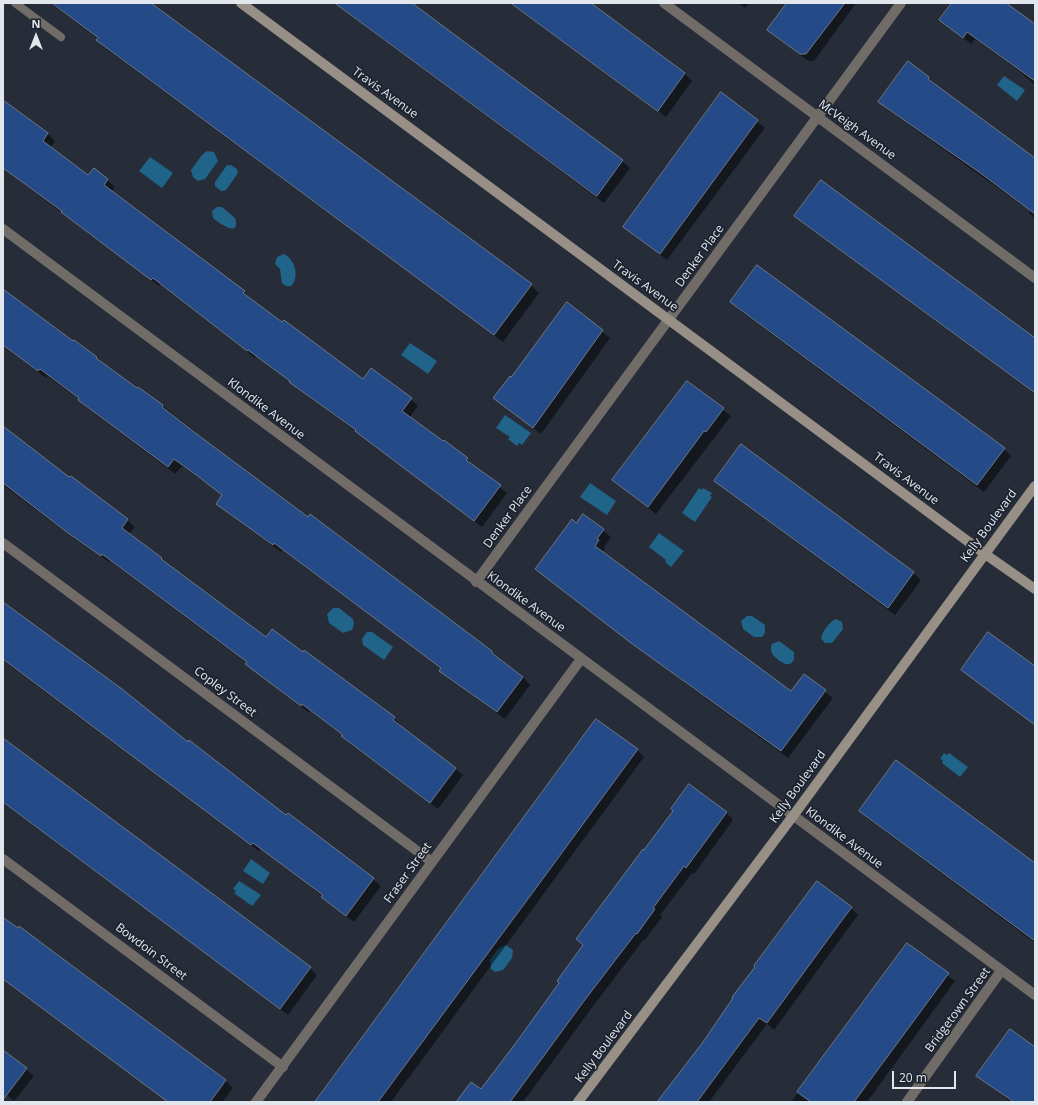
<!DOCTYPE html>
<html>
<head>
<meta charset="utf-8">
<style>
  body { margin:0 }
  #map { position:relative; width:1038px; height:1105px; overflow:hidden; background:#262d39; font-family:"Open Sans",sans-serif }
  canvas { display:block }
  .frame { position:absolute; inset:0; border:4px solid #e2e7ee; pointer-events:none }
  .north { position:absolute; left:16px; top:16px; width:40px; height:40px; -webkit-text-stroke:3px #1c232e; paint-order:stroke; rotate:0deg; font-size:11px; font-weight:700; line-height:16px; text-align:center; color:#e2e7ee }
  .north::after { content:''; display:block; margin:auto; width:14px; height:18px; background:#e2e7ee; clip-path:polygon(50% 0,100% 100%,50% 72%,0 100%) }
  .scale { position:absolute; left:892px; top:1071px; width:64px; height:18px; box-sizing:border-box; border:2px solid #e2e7ee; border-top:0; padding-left:5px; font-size:12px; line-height:14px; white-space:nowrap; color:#e2e7ee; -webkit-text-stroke:3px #1c232e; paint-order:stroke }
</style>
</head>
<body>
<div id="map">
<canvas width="1038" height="1105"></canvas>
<div class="frame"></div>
<div class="north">N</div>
<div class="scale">20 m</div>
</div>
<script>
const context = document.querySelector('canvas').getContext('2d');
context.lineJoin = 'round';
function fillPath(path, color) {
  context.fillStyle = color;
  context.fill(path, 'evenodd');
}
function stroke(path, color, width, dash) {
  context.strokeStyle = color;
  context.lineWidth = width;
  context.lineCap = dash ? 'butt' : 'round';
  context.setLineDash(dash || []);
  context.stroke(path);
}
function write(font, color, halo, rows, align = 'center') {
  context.font = font + ' "Open Sans",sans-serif';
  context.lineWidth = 3.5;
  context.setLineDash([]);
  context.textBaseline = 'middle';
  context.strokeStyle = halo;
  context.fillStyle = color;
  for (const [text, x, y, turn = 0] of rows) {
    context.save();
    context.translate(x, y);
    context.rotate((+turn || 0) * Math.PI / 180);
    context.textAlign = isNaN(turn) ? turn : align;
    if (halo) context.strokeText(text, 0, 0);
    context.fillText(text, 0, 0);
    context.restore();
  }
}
const water = new Path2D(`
  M 1004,76 L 1025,90 L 1017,101 L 997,85 Z
  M 207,151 L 214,152 L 218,161 L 205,179 L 198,181 L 193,177 L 191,170 L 202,155 Z
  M 150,157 L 173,173 L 162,188 L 139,171 Z
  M 227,165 L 231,165 L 237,169 L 238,173 L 226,190 L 221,191 L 215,186 L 215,182 Z
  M 217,207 L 222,207 L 235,218 C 241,239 219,223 213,218 L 212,211 Z
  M 284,254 C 295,259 300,278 291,286 L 286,286 L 282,283 L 280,269 L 275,264 L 277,257 Z
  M 410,343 L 437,361 L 428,374 L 401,355 Z
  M 505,415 L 531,433 L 522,445 L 519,443 L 517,446 L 508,439 L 510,437 L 496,428 Z
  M 590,483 L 616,501 L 607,515 L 580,497 Z
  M 699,488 L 702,490 L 703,488 L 712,493 L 710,496 L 712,497 L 695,522 L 682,513 Z
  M 659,533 L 684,551 L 671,567 L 665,562 L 666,560 L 649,547 Z
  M 333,608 L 339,608 L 353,619 L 354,624 L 352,630 L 343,633 L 329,623 L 327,614 Z
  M 747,616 L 752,616 L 765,625 L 765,633 L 762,637 L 754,637 L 743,629 L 741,621 Z
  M 836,619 L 842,622 L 843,629 L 832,643 L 825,643 L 821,638 C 823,631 829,622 836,619 Z
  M 367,632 L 372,632 L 393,647 L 384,660 L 363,645 L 362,639 Z
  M 779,641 L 794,652 L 794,660 L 790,664 L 785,664 C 777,659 768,654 772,644 Z
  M 944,753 L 947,755 L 949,753 L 968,767 L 960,777 L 942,763 L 943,760 L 940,759 Z
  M 251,859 L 270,873 L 263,884 L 243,871 Z
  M 239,881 L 261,895 L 252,906 L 234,893 L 236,891 L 233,889 Z
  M 506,945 L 513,950 L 512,958 L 503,970 L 495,972 L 491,969 L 490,960 L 499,948 Z`);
const shadow = new Path2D(`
  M 50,3 L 151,3 L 531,285 L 539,293 L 503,342 L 105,48 L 97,40 L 98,39 Z
  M 334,3 L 409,3 L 622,161 L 630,168 L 604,203 Z
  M 510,3 L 588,3 L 685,74 L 692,81 L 666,117 Z
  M 738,3 L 749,3 L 745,8 Z
  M 789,3 L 856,3 L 814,61 L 808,61 L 769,30 Z
  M 953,3 L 1003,3 L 1035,26 L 1035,85 L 1019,71 L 975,39 L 971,44 L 941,20 Z
  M 908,63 L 1035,160 L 1035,219 L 1029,213 L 1030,211 L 887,109 L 879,102 Z
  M 722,93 L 765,128 L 667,260 L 624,227 Z
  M 3,101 L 48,134 L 55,141 L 50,148 L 89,176 L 107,180 L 115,187 L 111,192 L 244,292 L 251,300 L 363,380 L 411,399 L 418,406 L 409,418 L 467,459 L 474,467 L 507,493 L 482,527 L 357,432 L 298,389 L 291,382 L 256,356 L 255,358 L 160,284 L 159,286 L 3,168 Z
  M 796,216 L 1035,339 L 1035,394 L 803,223 Z
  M 3,290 L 73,343 L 97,357 L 104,365 L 163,406 L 242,470 L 243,469 L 492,652 L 523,677 L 530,685 L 505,719 L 448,678 L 441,671 L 442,669 L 282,550 L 281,552 L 225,511 L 217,503 L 223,496 L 208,484 L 182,466 L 175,474 L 86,407 L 79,399 L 47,376 L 46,378 L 3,346 Z
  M 732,302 L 1004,449 L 1011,456 L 984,492 L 739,310 Z
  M 567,304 L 610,338 L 541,434 L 495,398 L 511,379 Z
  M 687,382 L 731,416 L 656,514 L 613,480 Z
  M 3,427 L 35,453 L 127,520 L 135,527 L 129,534 L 169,566 L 266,638 L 394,718 L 401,725 L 400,727 L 455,768 L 463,775 L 438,809 L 350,744 L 343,736 L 310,711 L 308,712 L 254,671 L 247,663 L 211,636 L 110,561 L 109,562 L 76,540 L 3,485 Z
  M 741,446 L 913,573 L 921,580 L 895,615 L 723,488 L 716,481 Z
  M 583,515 L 611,537 L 604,547 L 605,548 L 602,553 L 791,693 L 804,675 L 833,698 L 788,758 L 689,686 L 536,569 Z
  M 3,602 L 188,743 L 373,879 L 381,886 L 354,922 L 330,904 L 323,896 L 261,849 L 259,851 L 3,660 Z
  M 3,739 L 310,968 L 317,975 L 288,1015 L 3,803 Z
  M 637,750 L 644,757 L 391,1102 L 317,1102 Z
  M 860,811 L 1035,865 L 1035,943 L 867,818 Z
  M 726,812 L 733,820 L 694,874 L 692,873 L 660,915 L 662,917 L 645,940 L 644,939 L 591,1009 L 523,1102 L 457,1102 L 481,1090 L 560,983 L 584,946 L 577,939 L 644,852 Z
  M 851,908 L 858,915 L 774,1030 L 767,1024 L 709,1102 L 659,1102 L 703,1043 Z
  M 3,916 L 226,1081 L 233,1088 L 222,1102 L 169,1102 L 3,978 Z
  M 907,945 L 955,981 L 867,1102 L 791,1102 Z
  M 1035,1047 L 1035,1102 L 1011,1102 L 977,1076 Z
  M 3,1052 L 34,1076 L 14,1101 L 3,1092 Z`);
const building = new Path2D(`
  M 52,3 L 151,3 L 532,284 L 494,335 L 96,40 L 98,38 Z
  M 335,3 L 412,3 L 623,160 L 597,196 Z
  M 511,3 L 591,3 L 685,73 L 658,111 Z
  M 787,3 L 845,3 L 806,54 L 800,54 L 767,30 Z
  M 952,3 L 1006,3 L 1035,24 L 1035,81 L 967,32 L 963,38 L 939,20 Z
  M 908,61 L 929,77 L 928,79 L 1035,158 L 1035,214 L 979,172 L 878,102 Z
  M 721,92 L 758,120 L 660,254 L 623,227 Z
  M 3,100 L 48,133 L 43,141 L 88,175 L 94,168 L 108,179 L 104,185 L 245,291 L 243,293 L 282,322 L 284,320 L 363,379 L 371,368 L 412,398 L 402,411 L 443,441 L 444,440 L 468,458 L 466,460 L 501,485 L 474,521 L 355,431 L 356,430 L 289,382 L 290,381 L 248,350 L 247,351 L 153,278 L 151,280 L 61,212 L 62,211 L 3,168 Z
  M 821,180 L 1035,338 L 1035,393 L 794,216 Z
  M 757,265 L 1005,448 L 977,485 L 730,302 Z
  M 3,289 L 73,341 L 74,340 L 97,357 L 96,358 L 137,388 L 138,387 L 163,405 L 162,407 L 194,432 L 308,517 L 310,514 L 492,651 L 492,653 L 523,677 L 497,712 L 439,671 L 441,668 L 274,543 L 273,545 L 216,504 L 222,495 L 199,477 L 174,459 L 168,467 L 78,400 L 79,398 L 40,369 L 38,371 L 3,345 Z
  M 567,302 L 603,330 L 533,428 L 493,398 L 510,376 L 511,377 Z
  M 687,381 L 724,408 L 706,432 L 704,431 L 648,507 L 612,480 Z
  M 3,426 L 69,477 L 71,476 L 128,519 L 122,528 L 162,558 L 161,559 L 266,637 L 272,629 L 303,652 L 304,650 L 395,717 L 393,720 L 456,768 L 430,803 L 341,736 L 343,735 L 302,704 L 301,706 L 245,664 L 247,662 L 203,629 L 102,554 L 101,556 L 68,533 L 3,483 Z
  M 741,444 L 914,572 L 888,608 L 714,481 Z
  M 583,514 L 604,529 L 597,539 L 599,540 L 595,546 L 791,691 L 804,674 L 826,690 L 781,751 L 631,643 L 535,569 L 572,519 L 576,523 Z
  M 3,602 L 122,689 L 188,742 L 189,740 L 286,815 L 288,813 L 374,878 L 346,916 L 321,897 L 323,895 L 253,843 L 251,845 L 3,659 Z
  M 988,632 L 1035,666 L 1035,725 L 961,670 Z
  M 596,719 L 638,749 L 550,869 L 378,1102 L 315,1102 Z
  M 3,738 L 311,967 L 280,1009 L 3,802 Z
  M 896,760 L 1035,863 L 1035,941 L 859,811 Z
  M 689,784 L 727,812 L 686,868 L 684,866 L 653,908 L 655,909 L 637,934 L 636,933 L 584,1001 L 510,1102 L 456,1102 L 471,1082 L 481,1089 L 515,1044 L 559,983 L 557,981 L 583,945 L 576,939 L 643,849 L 644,850 L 673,811 L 671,809 Z
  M 817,881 L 852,907 L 837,927 L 767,1023 L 759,1018 L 697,1102 L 657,1102 L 703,1042 L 733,998 L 732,997 L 755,967 L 754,966 Z
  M 3,917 L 18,928 L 19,926 L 59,956 L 226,1080 L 210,1102 L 168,1102 L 3,979 Z
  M 907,943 L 949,973 L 854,1102 L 811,1102 L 797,1092 Z
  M 1010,1029 L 1035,1047 L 1035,1102 L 1014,1102 L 976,1076 Z
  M 3,1050 L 27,1068 L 3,1100 Z`);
const lane = new Path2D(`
  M 15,3 L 61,37`);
const street = new Path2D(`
  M 664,3 L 1035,278
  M 3,229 L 1035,995
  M 3,543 L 432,862
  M 476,582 L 901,3
  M 3,859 L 283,1067
  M 256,1102 L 581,659
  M 907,1102 L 1001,971`);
const secondary = new Path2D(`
  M 241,3 L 985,554 L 1035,589
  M 578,1102 L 793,816 L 1035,486`);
const streetNames = [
  ["Travis Avenue",385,93,36],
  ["McVeigh Avenue",857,130,36],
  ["Denker Place",700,256,-54],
  ["Travis Avenue",645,286,36],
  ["Klondike Avenue",266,409,37],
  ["Travis Avenue",906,479,37],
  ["Denker Place",508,517,-54],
  ["Kelly Boulevard",989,526,-54],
  ["Klondike Avenue",526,602,36],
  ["Copley Street",225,692,37],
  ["Kelly Boulevard",798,787,-54],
  ["Klondike Avenue",844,838,37],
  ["Fraser Street",408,873,-54],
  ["Bowdoin Street",151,952,37],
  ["Bridgetown Street",958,1010,-54],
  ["Kelly Boulevard",604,1047,-53]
];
fillPath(water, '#21648a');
fillPath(shadow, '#0007');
fillPath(building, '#244a88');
stroke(building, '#6f7785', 1);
stroke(lane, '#716c67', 8);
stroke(street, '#716c67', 10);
stroke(secondary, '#989087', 10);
write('12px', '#e2e7ee', '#1c232e', streetNames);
</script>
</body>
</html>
